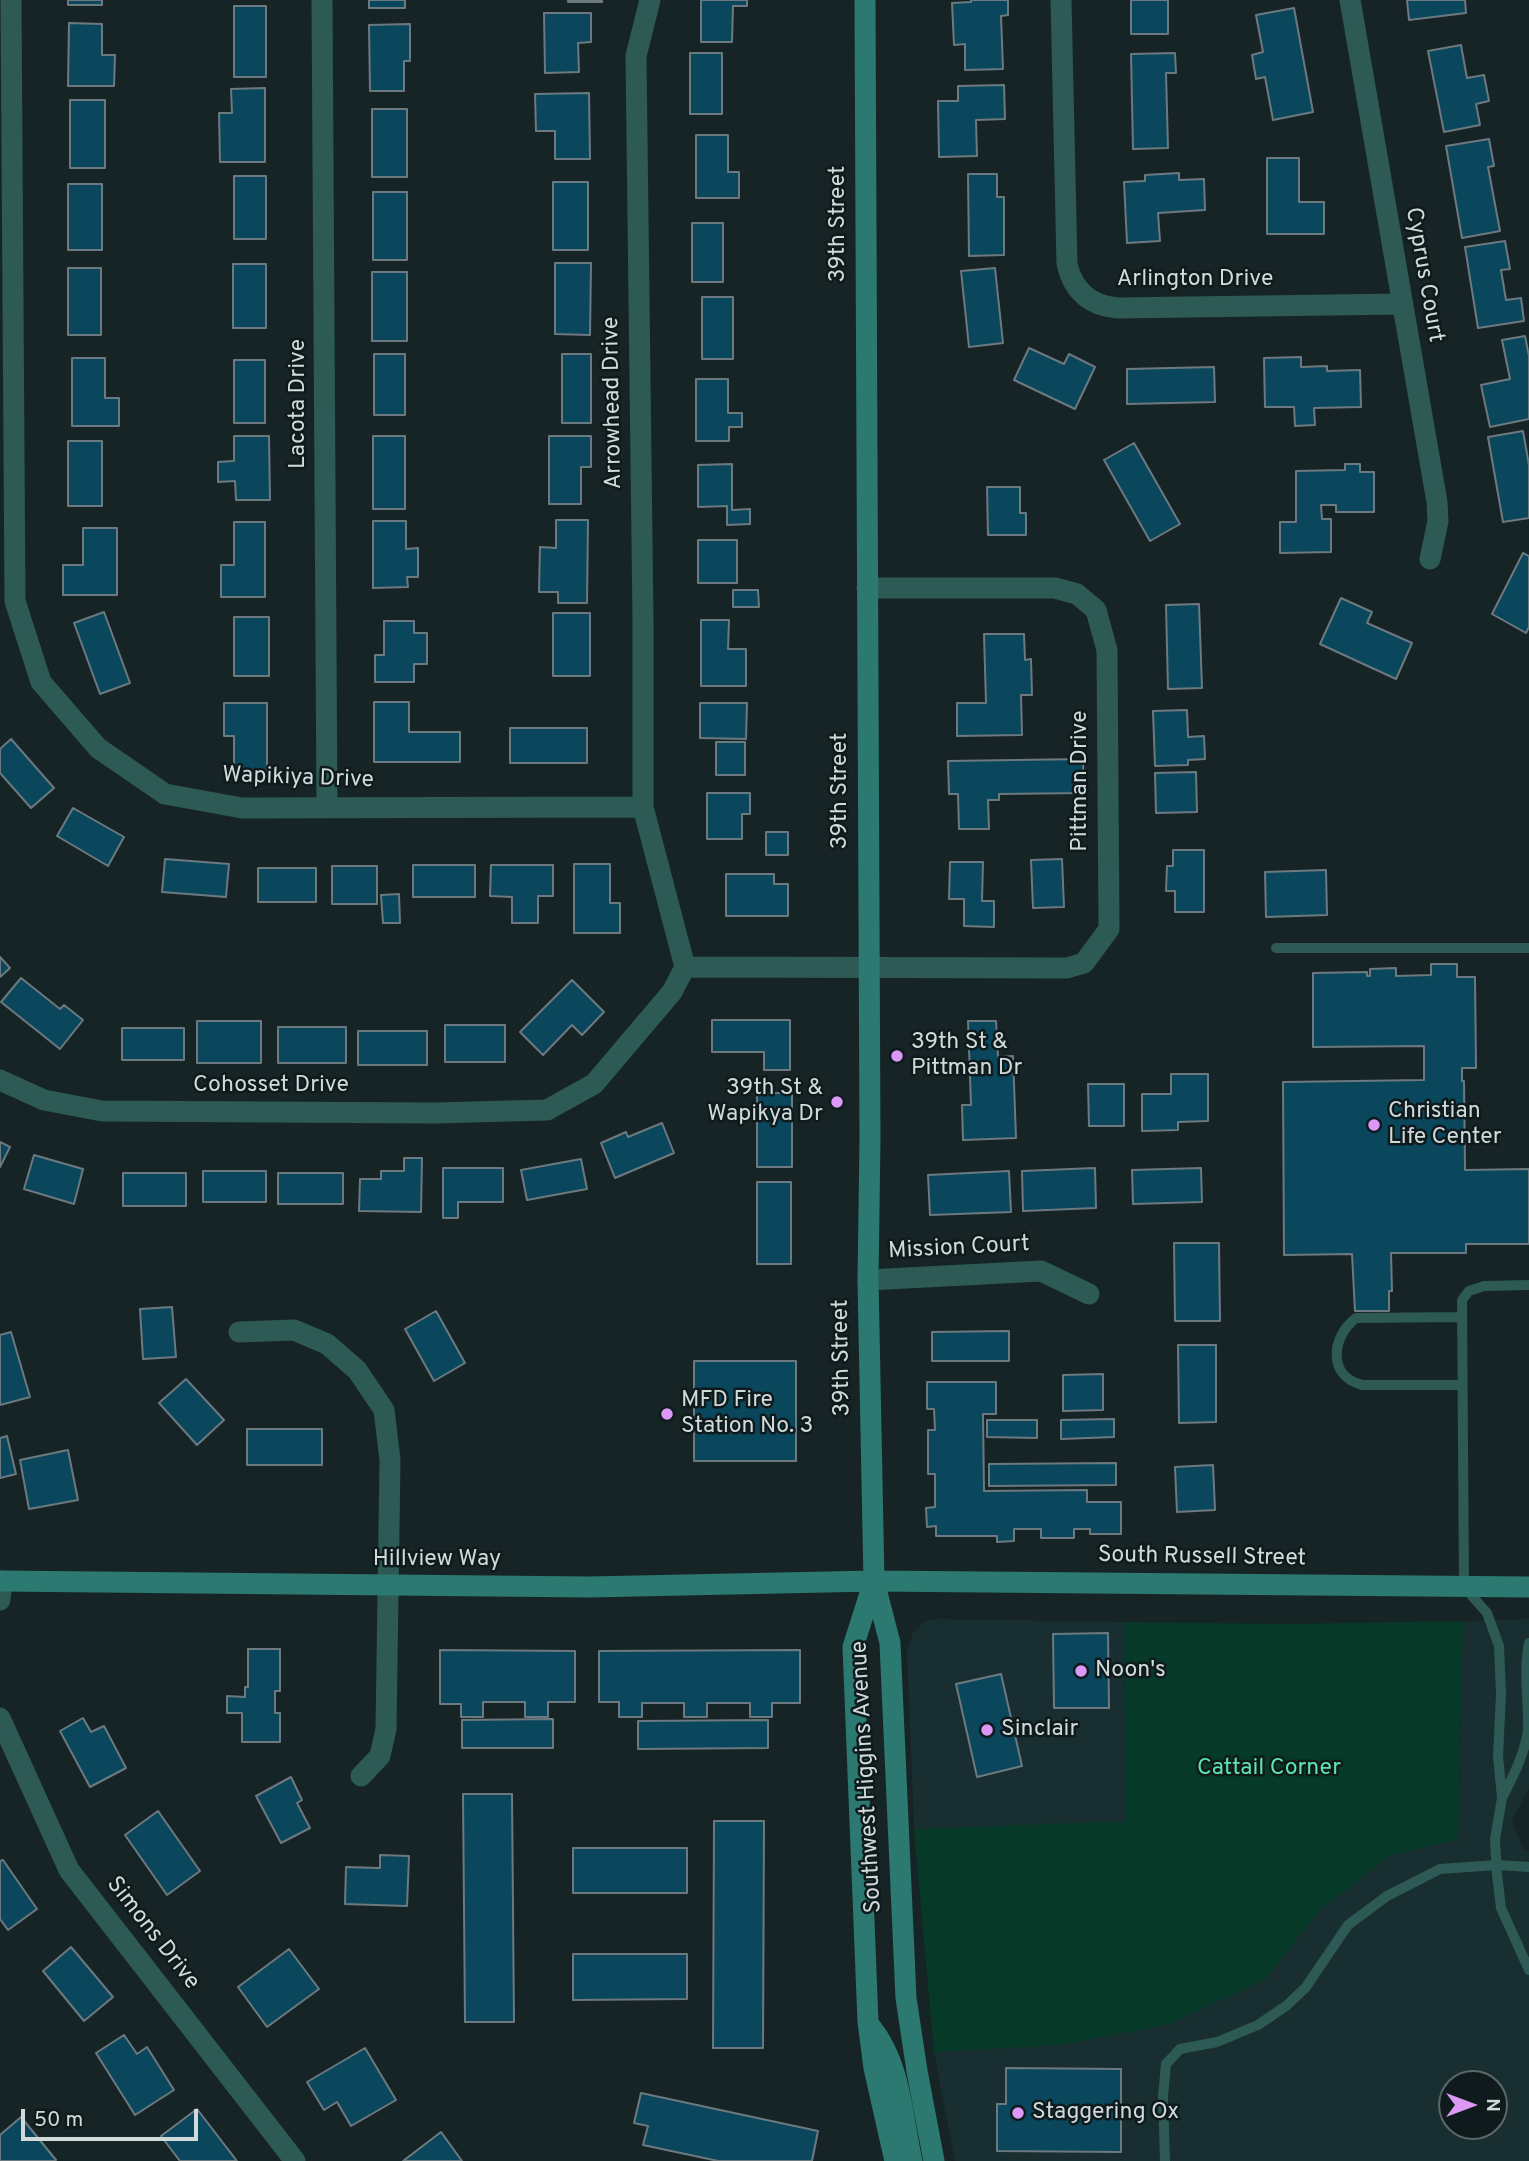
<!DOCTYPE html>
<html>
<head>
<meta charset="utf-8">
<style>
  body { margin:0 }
  #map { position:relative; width:1529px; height:2161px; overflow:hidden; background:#172426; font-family:Overpass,sans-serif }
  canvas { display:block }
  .north { position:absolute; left:1438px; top:2070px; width:70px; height:70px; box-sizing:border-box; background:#0e1a1c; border:2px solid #5c6768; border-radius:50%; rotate:90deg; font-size:19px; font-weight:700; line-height:28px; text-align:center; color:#d1dadb }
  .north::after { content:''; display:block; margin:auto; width:24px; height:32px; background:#db99f5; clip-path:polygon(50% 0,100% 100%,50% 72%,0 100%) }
  .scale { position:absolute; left:21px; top:2109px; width:177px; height:32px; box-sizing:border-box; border:4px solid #d1dadb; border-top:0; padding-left:9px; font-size:21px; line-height:24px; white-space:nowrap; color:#d1dadb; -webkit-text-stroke:5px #0e1a1c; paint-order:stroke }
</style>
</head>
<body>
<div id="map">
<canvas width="1529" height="2161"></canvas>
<div class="north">N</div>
<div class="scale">50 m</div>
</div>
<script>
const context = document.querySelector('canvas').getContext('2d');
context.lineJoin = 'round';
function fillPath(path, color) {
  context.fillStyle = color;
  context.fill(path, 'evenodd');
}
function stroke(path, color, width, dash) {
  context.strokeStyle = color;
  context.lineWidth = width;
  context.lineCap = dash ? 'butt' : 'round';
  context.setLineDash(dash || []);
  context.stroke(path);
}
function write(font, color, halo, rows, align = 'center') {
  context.font = font + ' Overpass,sans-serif';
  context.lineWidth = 5;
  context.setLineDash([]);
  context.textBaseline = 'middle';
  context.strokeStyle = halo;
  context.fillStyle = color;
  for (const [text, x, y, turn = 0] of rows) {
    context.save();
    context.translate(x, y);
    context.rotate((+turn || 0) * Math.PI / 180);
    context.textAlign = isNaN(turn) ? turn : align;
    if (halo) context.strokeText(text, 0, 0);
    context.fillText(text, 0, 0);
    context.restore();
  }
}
const built = new Path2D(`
  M 934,1619 L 1124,1622 L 1126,1821 L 914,1829 L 907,1650 L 913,1633 L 924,1622 Z
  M 1529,1619 L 1529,1788 L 1512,1820 L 1524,1851 L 1529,1851 L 1529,2161 L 955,2161 L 934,2052 L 1061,2045 L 1265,1979 L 1318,1912 L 1391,1855 L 1458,1840 L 1463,1621 ZM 1452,2084 L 1494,2084 L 1494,2126 L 1452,2126 Z`);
const green = new Path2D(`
  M 1463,1621 L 1458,1840 L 1391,1855 L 1318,1912 L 1265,1979 L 1170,2024 L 1061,2045 L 934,2052 L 914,1829 L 1126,1821 L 1124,1622 L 1285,1624 Z`);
const building = new Path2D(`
  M 68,0 L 102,0 L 102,5 L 68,5 Z
  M 369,0 L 405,0 L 405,8 L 369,8 Z
  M 568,0 L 602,0 L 602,2 L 568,2 Z
  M 701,0 L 747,0 L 747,6 L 733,6 L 732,42 L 701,42 Z
  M 971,0 L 1008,0 L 1008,15 L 1001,16 L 1003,69 L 965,70 L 965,44 L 954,45 L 952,3 L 971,2 Z
  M 1131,0 L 1168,0 L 1168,34 L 1131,34 Z
  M 1407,0 L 1465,0 L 1466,13 L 1409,20 Z
  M 234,6 L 266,6 L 266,77 L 234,77 Z
  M 1294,8 L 1313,112 L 1273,120 L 1265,77 L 1256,79 L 1252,55 L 1263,52 L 1256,15 Z
  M 544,13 L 591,13 L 591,42 L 578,43 L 579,72 L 545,73 Z
  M 69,23 L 102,24 L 102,55 L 115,55 L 114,86 L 68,86 Z
  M 410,24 L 410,61 L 404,61 L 404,91 L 370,91 L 369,25 Z
  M 1461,45 L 1467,78 L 1484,75 L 1489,101 L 1476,104 L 1480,125 L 1444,132 L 1428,51 Z
  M 690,53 L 722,53 L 722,114 L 690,114 Z
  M 1175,53 L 1176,73 L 1166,73 L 1168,148 L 1133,149 L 1131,54 Z
  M 1004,85 L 1005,119 L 976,120 L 977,156 L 939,157 L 938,101 L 958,101 L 958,86 Z
  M 265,88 L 265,162 L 220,162 L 219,113 L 232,113 L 231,89 Z
  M 589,93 L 590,159 L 555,159 L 555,131 L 536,131 L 535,94 Z
  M 70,100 L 105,100 L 105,168 L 70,168 Z
  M 372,109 L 407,109 L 407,177 L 372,177 Z
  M 696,135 L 728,135 L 728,172 L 739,172 L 739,198 L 696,198 Z
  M 1489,139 L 1494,166 L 1488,167 L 1500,231 L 1462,238 L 1446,146 Z
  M 1267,158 L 1299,158 L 1299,202 L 1324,202 L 1324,234 L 1267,234 Z
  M 1179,173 L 1179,180 L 1204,179 L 1205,210 L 1158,213 L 1160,241 L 1127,243 L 1124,182 L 1145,181 L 1145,175 Z
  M 968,174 L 997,174 L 997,197 L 1004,197 L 1004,255 L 969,256 Z
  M 234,176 L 266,176 L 266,239 L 234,239 Z
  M 553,182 L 588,182 L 588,250 L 553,250 Z
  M 68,184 L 102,184 L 102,250 L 68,250 Z
  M 373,192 L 407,192 L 407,260 L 373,260 Z
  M 692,223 L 723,223 L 723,282 L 692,282 Z
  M 1505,241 L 1510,269 L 1501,270 L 1506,300 L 1521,298 L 1524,321 L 1478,328 L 1465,247 Z
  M 555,263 L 591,263 L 590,335 L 555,334 Z
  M 233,264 L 266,264 L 266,328 L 233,328 Z
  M 68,268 L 101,268 L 101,335 L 68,335 Z
  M 995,268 L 1003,343 L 969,347 L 961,271 Z
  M 372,272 L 407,272 L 407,341 L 372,341 Z
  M 702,297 L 733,297 L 733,359 L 702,359 Z
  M 1525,336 L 1529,356 L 1529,419 L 1490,427 L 1481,385 L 1510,379 L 1502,340 Z
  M 1029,348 L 1064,364 L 1069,354 L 1095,367 L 1075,409 L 1014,380 Z
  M 374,354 L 405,354 L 405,415 L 374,415 Z
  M 562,354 L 591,354 L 591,423 L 562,423 Z
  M 1301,357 L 1301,367 L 1327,366 L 1327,371 L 1360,370 L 1361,407 L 1314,408 L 1315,425 L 1295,426 L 1294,407 L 1265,407 L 1264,358 Z
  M 72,358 L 105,358 L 105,398 L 119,398 L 119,426 L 72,426 Z
  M 234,360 L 265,360 L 265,423 L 234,423 Z
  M 1214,367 L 1215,402 L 1127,404 L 1127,369 Z
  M 696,379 L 728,379 L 728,413 L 742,413 L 742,427 L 729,427 L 729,441 L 696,441 Z
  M 1523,431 L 1529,465 L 1529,518 L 1503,522 L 1488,437 Z
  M 234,436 L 269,436 L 270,500 L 236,500 L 235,481 L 218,482 L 218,462 L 234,461 Z
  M 373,436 L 405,436 L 405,509 L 373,509 Z
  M 549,436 L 591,436 L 591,467 L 581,467 L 581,504 L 549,504 Z
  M 68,441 L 102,441 L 102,506 L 68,506 Z
  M 1134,443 L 1180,524 L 1150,541 L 1104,460 Z
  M 732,464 L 732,510 L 750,509 L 750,524 L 727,525 L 727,506 L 698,507 L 698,465 Z
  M 1345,464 L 1360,464 L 1360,472 L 1374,472 L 1374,512 L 1336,512 L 1336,505 L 1321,505 L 1322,519 L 1331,519 L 1331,552 L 1280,553 L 1280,522 L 1296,522 L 1296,471 L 1345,470 Z
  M 987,487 L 1020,487 L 1020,513 L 1026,513 L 1026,535 L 988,535 Z
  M 556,520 L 588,520 L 587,603 L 558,603 L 558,592 L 539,592 L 540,547 L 556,548 Z
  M 373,521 L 406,521 L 406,549 L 418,548 L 418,577 L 407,577 L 408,587 L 373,588 Z
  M 234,522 L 265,522 L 265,597 L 221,597 L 221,565 L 234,565 Z
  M 83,528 L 117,528 L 117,595 L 63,595 L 63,565 L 83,565 Z
  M 698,540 L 737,540 L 737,583 L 698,583 Z
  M 1523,553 L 1529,556 L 1529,627 L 1526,633 L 1492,614 Z
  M 733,590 L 758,590 L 759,607 L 733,607 Z
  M 1341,598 L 1372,612 L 1367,623 L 1412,643 L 1396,679 L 1320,644 Z
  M 1199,604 L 1202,688 L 1168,689 L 1166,605 Z
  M 104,612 L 130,683 L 100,694 L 74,623 Z
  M 553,613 L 590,613 L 590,676 L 553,676 Z
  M 234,617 L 269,617 L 269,676 L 234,676 Z
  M 701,620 L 729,620 L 728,649 L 746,649 L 746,686 L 701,686 Z
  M 384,621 L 414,621 L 414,633 L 427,633 L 427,664 L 414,664 L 414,682 L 375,682 L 375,655 L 384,655 Z
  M 984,634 L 1024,634 L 1025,660 L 1031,659 L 1032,695 L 1021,695 L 1022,735 L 957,736 L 957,703 L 986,703 Z
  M 374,702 L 409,702 L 409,732 L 460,732 L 460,762 L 374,762 Z
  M 224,703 L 267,703 L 267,772 L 234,772 L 234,736 L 224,736 Z
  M 700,703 L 747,703 L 746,739 L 700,738 Z
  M 1187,710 L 1188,737 L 1204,736 L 1205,759 L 1188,760 L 1188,765 L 1155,766 L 1153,711 Z
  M 510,728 L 587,728 L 587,763 L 510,763 Z
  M 11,739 L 54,788 L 31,808 L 0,773 L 0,749 Z
  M 716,742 L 745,742 L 745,775 L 716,775 Z
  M 1083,759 L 1084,793 L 999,794 L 999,800 L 988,800 L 989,829 L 959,829 L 958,794 L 949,794 L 948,761 Z
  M 1196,772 L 1197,812 L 1156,813 L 1155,773 Z
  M 707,793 L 750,793 L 750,814 L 742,814 L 742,839 L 707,839 Z
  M 73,808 L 124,837 L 108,866 L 57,836 Z
  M 766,832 L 788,832 L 788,855 L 766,855 Z
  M 1173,850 L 1204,850 L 1204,912 L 1175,912 L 1175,891 L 1166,891 L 1167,866 L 1173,866 Z
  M 165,859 L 229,864 L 226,897 L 162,892 Z
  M 1062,859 L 1064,907 L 1033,908 L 1031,860 Z
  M 950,862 L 983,862 L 982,901 L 994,901 L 994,927 L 964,926 L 964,899 L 949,899 Z
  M 574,864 L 610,864 L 610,903 L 620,903 L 620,933 L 574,933 Z
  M 413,865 L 475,865 L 475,897 L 413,897 Z
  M 491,865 L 553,865 L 553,896 L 538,896 L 538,923 L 512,923 L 512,897 L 490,896 Z
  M 332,866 L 377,866 L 377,904 L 332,904 Z
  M 258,868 L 316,868 L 316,902 L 258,902 Z
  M 1326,870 L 1327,915 L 1266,917 L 1265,872 Z
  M 726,874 L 774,874 L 774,884 L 788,884 L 788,916 L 726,916 Z
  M 399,894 L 400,923 L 383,923 L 381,895 Z
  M 0,957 L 10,968 L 0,977 Z
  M 1431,964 L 1457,964 L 1457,977 L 1475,977 L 1476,1068 L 1462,1068 L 1462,1081 L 1464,1081 L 1465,1170 L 1529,1169 L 1529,1244 L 1466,1244 L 1466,1253 L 1391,1253 L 1392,1291 L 1389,1291 L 1389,1311 L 1355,1311 L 1352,1254 L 1284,1255 L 1283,1082 L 1424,1080 L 1424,1046 L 1313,1047 L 1313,973 L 1367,972 L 1367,976 L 1370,976 L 1370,969 L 1396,968 L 1396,976 L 1431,975 Z
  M 21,978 L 60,1009 L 64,1005 L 83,1020 L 60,1049 L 1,1002 Z
  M 572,980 L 604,1012 L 582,1035 L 572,1025 L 543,1055 L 520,1032 Z
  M 712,1020 L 790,1020 L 790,1070 L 764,1070 L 764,1052 L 712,1052 Z
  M 197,1021 L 261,1021 L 261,1063 L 197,1063 Z
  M 968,1021 L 996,1021 L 998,1057 L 1013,1056 L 1016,1138 L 963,1140 L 962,1105 L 971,1105 Z
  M 445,1025 L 505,1025 L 505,1062 L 445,1062 Z
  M 278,1027 L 346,1027 L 346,1063 L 278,1063 Z
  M 122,1028 L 184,1028 L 184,1060 L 122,1060 Z
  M 358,1031 L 427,1031 L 427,1065 L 358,1065 Z
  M 1171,1074 L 1208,1074 L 1208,1121 L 1178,1122 L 1178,1130 L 1142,1131 L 1142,1094 L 1171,1094 Z
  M 1088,1084 L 1124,1084 L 1124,1126 L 1089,1126 Z
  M 757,1093 L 792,1093 L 792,1167 L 757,1167 Z
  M 662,1123 L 674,1153 L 615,1178 L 601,1143 L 626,1132 L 628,1137 Z
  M 0,1142 L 10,1147 L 0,1167 Z
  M 34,1155 L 83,1169 L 74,1204 L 24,1189 Z
  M 404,1158 L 422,1158 L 421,1212 L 359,1211 L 360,1179 L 381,1179 L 381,1171 L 404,1171 Z
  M 581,1159 L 587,1189 L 527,1200 L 521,1170 Z
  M 443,1168 L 503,1168 L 503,1202 L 458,1202 L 458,1218 L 443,1218 Z
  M 1095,1168 L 1096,1208 L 1023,1211 L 1022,1171 Z
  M 1201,1168 L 1202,1202 L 1133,1204 L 1132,1170 Z
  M 203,1171 L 266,1171 L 266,1202 L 203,1202 Z
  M 1009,1171 L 1011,1212 L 930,1215 L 928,1175 Z
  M 123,1173 L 186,1173 L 186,1206 L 123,1206 Z
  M 278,1173 L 343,1173 L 343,1204 L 278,1204 Z
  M 757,1182 L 791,1182 L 791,1264 L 757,1264 Z
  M 1174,1243 L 1219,1243 L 1220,1321 L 1175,1321 Z
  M 172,1307 L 176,1357 L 143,1359 L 140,1309 Z
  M 436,1311 L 465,1363 L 434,1381 L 405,1329 Z
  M 1009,1331 L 1009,1361 L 932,1361 L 932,1332 Z
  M 11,1332 L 30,1397 L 0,1405 L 0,1335 Z
  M 1178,1345 L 1216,1345 L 1216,1422 L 1179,1423 Z
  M 694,1361 L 796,1361 L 796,1461 L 694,1461 Z
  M 1103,1374 L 1103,1410 L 1063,1411 L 1063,1375 Z
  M 186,1379 L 224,1420 L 197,1445 L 159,1403 Z
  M 927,1382 L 996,1382 L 996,1414 L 983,1414 L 984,1491 L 1087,1490 L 1087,1502 L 1121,1502 L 1121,1534 L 1090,1534 L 1090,1529 L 1074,1529 L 1074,1538 L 1041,1538 L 1041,1529 L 1014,1529 L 1014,1541 L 997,1542 L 997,1536 L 936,1536 L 936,1526 L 927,1527 L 926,1508 L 935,1507 L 935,1474 L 928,1474 L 928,1430 L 935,1430 L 934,1409 L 927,1409 Z
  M 1114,1419 L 1114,1437 L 1061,1439 L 1061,1420 Z
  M 987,1420 L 1037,1420 L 1037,1438 L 987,1437 Z
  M 247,1429 L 322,1429 L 322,1465 L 247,1465 Z
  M 7,1436 L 16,1474 L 0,1478 L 0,1438 Z
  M 68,1450 L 78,1500 L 29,1509 L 20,1460 Z
  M 1116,1463 L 1116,1485 L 989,1486 L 989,1464 Z
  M 1213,1465 L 1215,1510 L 1177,1512 L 1175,1467 Z
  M 1108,1633 L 1109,1708 L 1054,1708 L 1053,1634 Z
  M 248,1649 L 280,1649 L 280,1691 L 275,1691 L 275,1713 L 280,1713 L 280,1742 L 242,1742 L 242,1713 L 227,1713 L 227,1696 L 245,1697 L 245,1687 L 248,1687 Z
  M 440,1650 L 575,1651 L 575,1702 L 548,1702 L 548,1717 L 525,1717 L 525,1702 L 483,1702 L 483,1717 L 461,1717 L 461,1704 L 440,1704 Z
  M 800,1650 L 800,1703 L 772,1703 L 772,1717 L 750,1717 L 750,1703 L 707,1703 L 707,1717 L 684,1717 L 684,1703 L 642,1703 L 642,1717 L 619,1717 L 619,1702 L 599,1702 L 599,1651 Z
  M 1001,1674 L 1022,1766 L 977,1777 L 956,1684 Z
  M 83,1718 L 91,1732 L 104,1726 L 126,1768 L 90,1787 L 60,1731 Z
  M 553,1719 L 553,1748 L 462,1748 L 462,1720 Z
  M 768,1720 L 768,1748 L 638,1749 L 638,1721 Z
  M 291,1777 L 302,1800 L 297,1803 L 310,1828 L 281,1843 L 256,1796 Z
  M 463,1794 L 512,1794 L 514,2022 L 465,2022 Z
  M 158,1811 L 200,1871 L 167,1895 L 125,1835 Z
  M 714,1821 L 764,1821 L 763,2048 L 713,2048 Z
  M 573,1848 L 687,1848 L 687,1893 L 573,1893 Z
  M 380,1855 L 409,1856 L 407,1906 L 345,1904 L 346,1867 L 380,1868 Z
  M 3,1860 L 37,1909 L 8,1930 L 0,1919 L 0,1861 Z
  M 71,1947 L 113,1997 L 84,2021 L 43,1971 Z
  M 289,1949 L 319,1989 L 267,2027 L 238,1987 Z
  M 573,1954 L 687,1954 L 687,1999 L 573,2000 Z
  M 124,2035 L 137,2054 L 147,2047 L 174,2090 L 135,2115 L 96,2053 Z
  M 365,2048 L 396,2100 L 351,2126 L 337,2102 L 324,2110 L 307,2082 Z
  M 1006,2068 L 1121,2069 L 1121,2152 L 997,2151 L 997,2104 L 1006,2104 Z
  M 641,2093 L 818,2131 L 812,2161 L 718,2161 L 643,2145 L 648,2126 L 634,2123 Z
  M 197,2109 L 237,2161 L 180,2161 L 161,2136 Z
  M 21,2117 L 56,2160 L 55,2161 L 0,2161 L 0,2135 Z
  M 441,2132 L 462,2161 L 403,2161 Z`);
const lane = new Path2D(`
  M 1276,948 L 1529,948
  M 1529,1285 L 1484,1286 L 1469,1291 L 1462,1300 L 1464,1587 L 1487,1613 L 1499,1646 L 1501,1694 L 1498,1756 L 1502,1798 L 1495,1839 L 1497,1874 L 1501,1908 L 1529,1970
  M 1462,1317 L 1356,1318 C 1331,1337 1327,1377 1363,1385 L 1462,1385
  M 1502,1798 C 1513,1777 1524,1755 1528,1731 C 1529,1702 1523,1672 1529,1643
  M 1165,2161 L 1163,2096 L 1166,2064 L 1180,2049 L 1217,2042 L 1258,2025 L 1286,2006 L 1306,1987 L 1348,1925 L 1387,1896 L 1440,1869 L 1497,1865 L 1529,1867`);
const street = new Path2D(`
  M 11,0 L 15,601 L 41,682 L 98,748 L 165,794 L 242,808 L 643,807
  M 322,0 L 327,808
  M 650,0 L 636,56 L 643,621 L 643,807 L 685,967
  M 1061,0 L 1067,264 C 1073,291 1090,306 1118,308 L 1401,304
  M 1350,0 L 1437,502 L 1438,521 L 1430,559
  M 685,967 L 1067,968 L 1084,963 L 1109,929 L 1107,650 L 1096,610 L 1077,594 L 1055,588 L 867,588
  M 0,1080 L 44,1100 L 102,1111 L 435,1113 L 547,1110 L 594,1084 L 672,992 L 685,967
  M 868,1280 L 1041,1271 L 1089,1294
  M 239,1332 L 294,1330 L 327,1344 L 357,1370 L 384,1410 L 390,1460 L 386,1729 L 380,1756 L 361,1776
  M 0,1600 L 2,1581
  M 0,1718 L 69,1870 L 295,2161`);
const secondary = new Path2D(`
  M 865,0 L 870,1139 L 868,1280 L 874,1581 L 890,1643 L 906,1998 L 917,2071 L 934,2161
  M 0,1581 L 589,1587 L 874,1581 L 1529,1587
  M 874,1581 L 853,1647 L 868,2022 L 874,2068 L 895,2161
  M 871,2027 C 901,2064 902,2116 912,2161`);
const markers = [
  [897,1056,7,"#db99f5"],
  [837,1102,7,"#db99f5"],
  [1374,1125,7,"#db99f5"],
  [667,1414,7,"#db99f5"],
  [1081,1671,7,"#db99f5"],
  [987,1730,7,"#db99f5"],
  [1018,2113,7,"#db99f5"]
];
const streetNames = [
  ["39th Street",839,224,-90],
  ["Cyprus Court",1423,275,80],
  ["Arlington Drive",1195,280],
  ["Arrowhead Drive",614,403,-91],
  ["Lacota Drive",299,404,-90],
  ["Wapikiya Drive",298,779,2],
  ["Pittman Drive",1081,781,-90],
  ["39th Street",841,791,-90],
  ["Cohosset Drive",271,1086],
  ["Mission Court",959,1249,-3],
  ["39th Street",843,1358,-91],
  ["South Russell Street",1202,1558,1],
  ["Hillview Way",437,1560],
  ["Southwest Higgins Avenue",868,1777,-93],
  ["Simons Drive",152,1934,52]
];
const poiNames = [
  ["39th St &",911,1043],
  ["Pittman Dr",911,1069],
  ["39th St &",823,1089,"right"],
  ["Wapikya Dr",823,1115,"right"],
  ["Christian",1388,1112],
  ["Life Center",1388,1138],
  ["MFD Fire",681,1401],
  ["Station No. 3",681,1427],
  ["Noon's",1095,1671],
  ["Sinclair",1001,1730],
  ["Staggering Ox",1032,2113]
];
const parkNames = [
  ["Cattail Corner",1269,1769]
];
fillPath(built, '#182e30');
fillPath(green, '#063927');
fillPath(building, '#0a465c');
stroke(building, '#6c797f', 2);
stroke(lane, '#2d5a54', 10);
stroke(street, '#2d5a54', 21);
stroke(secondary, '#2b7971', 21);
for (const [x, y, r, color] of markers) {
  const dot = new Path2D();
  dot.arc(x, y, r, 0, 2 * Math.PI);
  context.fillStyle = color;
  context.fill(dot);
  stroke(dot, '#0e1a1c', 2.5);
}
write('23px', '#d1dadb', '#0e1a1c', streetNames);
write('23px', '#d1dadb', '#0e1a1c', poiNames, 'left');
write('23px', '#5ee5ae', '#0e1a1c', parkNames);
</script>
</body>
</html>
